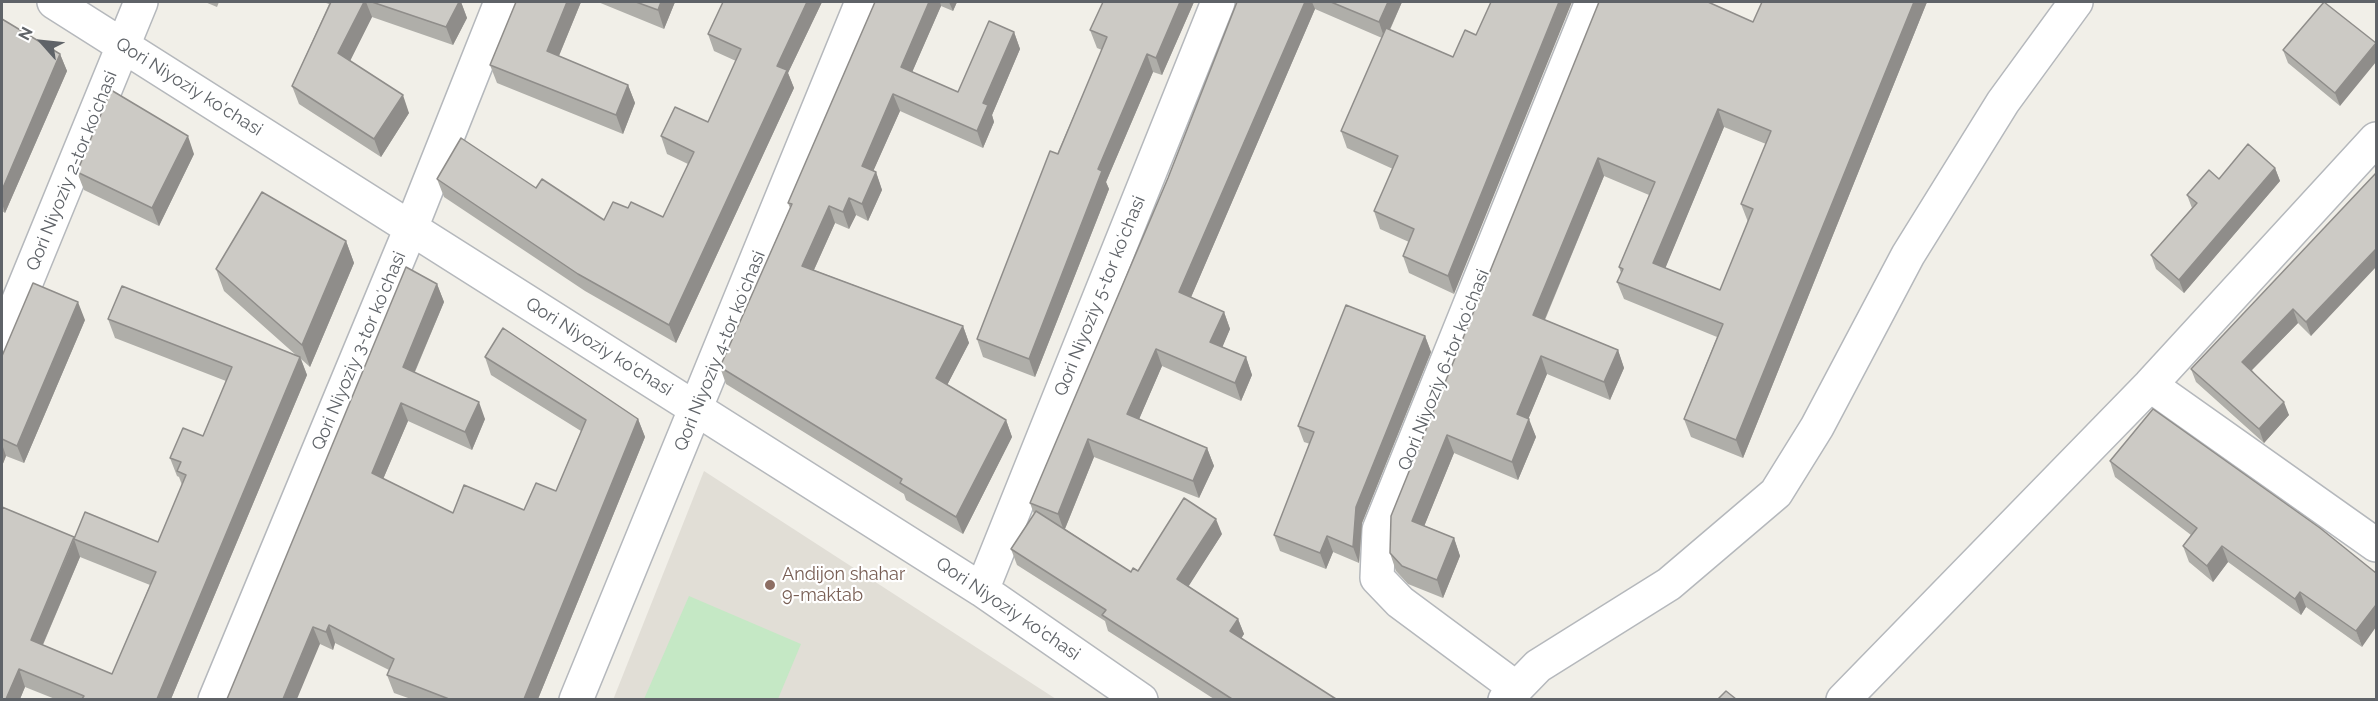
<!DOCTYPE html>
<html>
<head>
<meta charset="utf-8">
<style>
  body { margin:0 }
  #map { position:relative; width:2378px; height:701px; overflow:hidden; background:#f1efe8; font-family:Raleway,sans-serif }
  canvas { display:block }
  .frame { position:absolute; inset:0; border:3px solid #5f6368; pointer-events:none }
  .north { position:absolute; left:12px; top:12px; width:60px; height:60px; -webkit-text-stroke:4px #fff; paint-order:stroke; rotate:297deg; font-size:16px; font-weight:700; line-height:24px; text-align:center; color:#5f6368 }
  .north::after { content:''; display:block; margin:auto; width:21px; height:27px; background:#5f6368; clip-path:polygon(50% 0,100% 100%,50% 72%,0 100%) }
</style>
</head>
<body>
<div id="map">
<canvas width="2378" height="701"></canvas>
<div class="frame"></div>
<div class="north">N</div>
</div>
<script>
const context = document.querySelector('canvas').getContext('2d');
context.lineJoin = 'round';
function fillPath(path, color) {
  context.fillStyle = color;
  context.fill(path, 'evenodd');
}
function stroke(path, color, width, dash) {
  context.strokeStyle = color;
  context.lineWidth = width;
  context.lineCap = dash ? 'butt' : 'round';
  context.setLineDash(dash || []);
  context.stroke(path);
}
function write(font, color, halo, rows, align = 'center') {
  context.font = font + ' Raleway,sans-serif';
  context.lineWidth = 4.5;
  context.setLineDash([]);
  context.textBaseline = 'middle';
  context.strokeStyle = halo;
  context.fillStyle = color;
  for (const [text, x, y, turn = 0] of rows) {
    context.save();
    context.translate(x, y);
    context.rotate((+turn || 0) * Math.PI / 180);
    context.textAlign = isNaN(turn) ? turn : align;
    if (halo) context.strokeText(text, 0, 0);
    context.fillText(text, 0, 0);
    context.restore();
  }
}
const education = new Path2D(`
  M 704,471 L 1056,699 L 613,700 Z`);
const green = new Path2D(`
  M 689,596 L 801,644 L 778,699 L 644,699 Z`);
const minor = new Path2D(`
  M 54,2 L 982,590 L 1141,700
  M 2,341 L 141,2
  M 2150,385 L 2376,545
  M 982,590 L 1218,2
  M 1516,688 L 1400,602 L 1377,578 L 1379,530 L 1592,2
  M 215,700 L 411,228 L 501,2
  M 576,700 L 862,2
  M 1505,700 L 1538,666 L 1669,584 L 1776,493 L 1817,427 L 1908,255 L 2003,102 L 2076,2
  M 1843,700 L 2150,385 L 2376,139`);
const wall = new Path2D(`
  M 205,2 L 219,2 L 217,7 Z
  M 323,2 L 461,2 L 467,18 L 453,45 L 372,17 L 350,61 L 409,113 L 381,157 L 299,104 L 292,86 L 329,4 Z
  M 516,2 L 581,2 L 559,56 L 628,85 L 635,103 L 623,134 L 497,83 L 490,65 Z
  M 598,2 L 675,2 L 664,29 Z
  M 723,2 L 822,2 L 788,73 L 794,88 L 676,343 L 585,291 L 444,197 L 437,179 L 536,188 L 604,220 L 628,208 L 663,217 L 688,164 L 667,154 L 661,136 L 708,122 L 736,61 L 714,51 L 708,34 Z
  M 875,2 L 957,2 L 953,11 L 941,6 L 912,72 L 958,92 L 1014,32 L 1020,49 L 992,115 L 994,122 L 983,148 L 900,111 L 873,171 L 876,172 L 882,190 L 868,221 L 856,215 L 849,229 L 835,223 L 814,270 L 963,326 L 969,343 L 947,385 L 1006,420 L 1012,437 L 963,534 L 906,500 L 904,494 L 726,384 L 720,367 L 790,208 L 788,203 Z
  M 1103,2 L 1194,2 L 1162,75 L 1153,72 L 1106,182 L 1109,189 L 1035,377 L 983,357 L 977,339 L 1102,50 L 1097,48 L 1090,30 Z
  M 1237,2 L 1402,2 L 1390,30 L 1454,294 L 1409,273 L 1403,256 L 1409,242 L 1380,229 L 1374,211 L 1393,169 L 1347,148 L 1341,131 L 1382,38 L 1315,9 L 1191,297 L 1224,312 L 1230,329 L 1222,347 L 1246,357 L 1252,375 L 1241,401 L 1162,366 L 1139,419 L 1207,448 L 1214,466 L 1199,498 L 1094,457 L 1065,529 L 1131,572 L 1138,571 L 1222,534 L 1188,586 L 1238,619 L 1244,634 L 1241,638 L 1336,699 L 1214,699 L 1108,631 L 1105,621 L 1017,565 L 1011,549 L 1034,514 L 1030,503 L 1168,178 Z
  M 1599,2 L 1753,22 L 1927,2 L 1743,458 L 1691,437 L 1684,419 L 1717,337 L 1624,299 L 1617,282 L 1621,273 L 1619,267 L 1649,195 L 1604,176 L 1545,320 L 1618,350 L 1624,368 L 1610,400 L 1547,374 L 1528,419 L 1536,437 L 1518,480 L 1454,453 L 1424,526 L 1454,538 L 1460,556 L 1443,598 L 1408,584 L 1396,571 L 1390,553 ZM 1724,127 L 1766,144 L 1741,204 L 1748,222 L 1720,290 L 1665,268 Z
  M 2324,2 L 2340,106 L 2288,63 L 2283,50 Z
  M 2,19 L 60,54 L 67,71 L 5,213 L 2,211 Z
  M 194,154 L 159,226 L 84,190 L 77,172 Z
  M 2275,168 L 2280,181 L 2184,293 L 2156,269 L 2151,255 L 2192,208 L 2187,195 L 2219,179 Z
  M 2376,173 L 2311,336 L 2298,323 L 2252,370 L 2289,415 L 2264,443 L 2196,382 L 2191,369 Z
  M 346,241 L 354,263 L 310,367 L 301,359 L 307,375 L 171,699 L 55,699 L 25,687 L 20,699 L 2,699 L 74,537 L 158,542 L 182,485 L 179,477 L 177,476 L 170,458 L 203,436 L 226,381 L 115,338 L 108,319 L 297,356 L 224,291 L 216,269 ZM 80,557 L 150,585 L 112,674 L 43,645 Z
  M 437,284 L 444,302 L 415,372 L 485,419 L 472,450 L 408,421 L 383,479 L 453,513 L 524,510 L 556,491 L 581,431 L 491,375 L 485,357 L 638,419 L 645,437 L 538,699 L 411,699 L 394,693 L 387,675 L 389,670 L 335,643 L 333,650 L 320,644 L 227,699 Z
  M 85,320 L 24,463 L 6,456 L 2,466 L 2,356 Z
  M 1425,336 L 1431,352 L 1362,523 L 1359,563 L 1333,552 L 1326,569 L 1280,551 L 1274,535 L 1310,444 L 1304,442 L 1298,426 Z
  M 2110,461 L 2320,528 L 2362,647 L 2306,607 L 2301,615 L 2228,562 L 2213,582 L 2189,562 L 2183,546 L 2191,535 L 2115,477 Z`);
const shadedWall = new Path2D(`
  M 364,2 L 366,2 L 372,17 L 345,71 L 338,53 Z
  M 450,2 L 461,2 L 467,18 L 453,45 L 446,27 Z
  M 567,2 L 581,2 L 553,70 L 547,51 Z
  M 661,2 L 675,2 L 664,29 L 658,10 Z
  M 807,2 L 822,2 L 788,73 L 794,88 L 676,343 L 669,325 L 777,66 Z
  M 929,2 L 940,2 L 941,6 L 907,84 L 901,67 Z
  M 949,2 L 957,2 L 953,11 Z
  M 1180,2 L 1194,2 L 1162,75 L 1156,58 Z
  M 1305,2 L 1312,2 L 1315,9 L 1186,309 L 1179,292 Z
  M 1388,2 L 1402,2 L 1385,40 L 1379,22 Z
  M 1559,2 L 1572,2 L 1454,294 L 1448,276 Z
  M 1914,2 L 1927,2 L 1743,458 L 1736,440 Z
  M 1014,32 L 1020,49 L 992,115 L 994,122 L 983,148 L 977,131 L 983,103 Z
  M 2376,43 L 2376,62 L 2340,106 L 2335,93 Z
  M 60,54 L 67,71 L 5,213 L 2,203 L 2,190 Z
  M 1147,54 L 1153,72 L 1106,182 L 1109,189 L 1035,377 L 1029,359 L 1098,169 Z
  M 628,85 L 635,103 L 623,134 L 616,115 Z
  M 893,94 L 900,111 L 868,183 L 862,166 Z
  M 403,95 L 409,113 L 381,157 L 374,139 Z
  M 1718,109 L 1724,127 L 1660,281 L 1653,263 Z
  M 188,136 L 194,154 L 159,226 L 152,208 Z
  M 1598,158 L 1604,176 L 1539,333 L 1533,315 Z
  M 2275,168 L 2280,181 L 2184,293 L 2179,280 Z
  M 876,172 L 882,190 L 868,221 L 862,204 Z
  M 849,198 L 856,215 L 849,229 L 843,212 Z
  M 829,206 L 835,223 L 808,283 L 802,266 Z
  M 346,241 L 354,263 L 310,367 L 302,345 Z
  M 2376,249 L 2376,267 L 2311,336 L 2306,322 Z
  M 437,284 L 444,302 L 409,385 L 403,367 Z
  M 78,302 L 85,320 L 24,463 L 17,446 Z
  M 2293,309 L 2298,323 L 2247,375 L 2242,362 Z
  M 1224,312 L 1230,329 L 1217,360 L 1210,342 Z
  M 963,326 L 969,343 L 942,395 L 936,378 Z
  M 1425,336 L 1431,352 L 1362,523 L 1359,563 L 1353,547 L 1356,507 Z
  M 1156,349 L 1162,366 L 1134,431 L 1127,414 Z
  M 1618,350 L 1624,368 L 1610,400 L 1604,382 Z
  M 1541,356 L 1547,374 L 1523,432 L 1517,414 Z
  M 300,357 L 307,375 L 171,699 L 157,699 Z
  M 1246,357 L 1252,375 L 1241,401 L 1235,383 Z
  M 479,402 L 485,419 L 472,450 L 465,432 Z
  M 2284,402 L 2289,415 L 2264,443 L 2259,429 Z
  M 401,403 L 408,421 L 378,491 L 372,473 Z
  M 638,419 L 645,437 L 538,699 L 524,699 Z
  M 1529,419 L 1536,437 L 1518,480 L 1512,462 Z
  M 1006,420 L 1012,437 L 963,534 L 956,517 Z
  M 1447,435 L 1454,453 L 1419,539 L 1412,521 Z
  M 1088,439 L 1094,457 L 1064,531 L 1058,514 Z
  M 2,444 L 6,456 L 2,466 Z
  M 1207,448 L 1214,466 L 1199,498 L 1193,481 Z
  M 1216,519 L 1222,534 L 1183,595 L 1177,579 Z
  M 1327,536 L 1333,552 L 1326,569 L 1320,553 Z
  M 1454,538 L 1460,556 L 1443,598 L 1437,580 Z
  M 74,539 L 80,557 L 37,658 L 31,640 Z
  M 2222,546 L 2228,562 L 2213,582 L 2207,566 Z
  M 2300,592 L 2306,607 L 2301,615 L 2295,599 Z
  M 2376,605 L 2376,627 L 2362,647 L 2356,631 Z
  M 1238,619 L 1244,634 L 1236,647 L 1230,631 Z
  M 329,625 L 335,643 L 333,650 L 326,632 Z
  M 313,627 L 320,644 L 297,699 L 283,699 Z
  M 19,669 L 25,687 L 20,699 L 6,699 Z`);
const building = new Path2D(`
  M 331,2 L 364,2 L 338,53 L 403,95 L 374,139 L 292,86 Z
  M 372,2 L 459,2 L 446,27 Z
  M 516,2 L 567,2 L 547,51 L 628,85 L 616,115 L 490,65 Z
  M 636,2 L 661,2 L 658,10 Z
  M 723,2 L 807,2 L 777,66 L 787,70 L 669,325 L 578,274 L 437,179 L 461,138 L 536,188 L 542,179 L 604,220 L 613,202 L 628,208 L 631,202 L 663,217 L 694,152 L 661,136 L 675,107 L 708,122 L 741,49 L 708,34 Z
  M 875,2 L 929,2 L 901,67 L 958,92 L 989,21 L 1014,32 L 983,103 L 988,105 L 977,131 L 893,94 L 862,166 L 876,172 L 862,204 L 849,198 L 843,212 L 829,206 L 802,266 L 963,326 L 936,378 L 1006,420 L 956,517 L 900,483 L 902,479 L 720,367 L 792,204 L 788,203 Z
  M 1103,2 L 1180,2 L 1156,58 L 1147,54 L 1098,169 L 1102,171 L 1029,359 L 977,339 L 1050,151 L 1058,154 L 1107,37 L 1090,30 Z
  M 1237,2 L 1305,2 L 1179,292 L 1224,312 L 1210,342 L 1246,357 L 1235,383 L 1156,349 L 1127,414 L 1207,448 L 1193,481 L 1088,439 L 1058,514 L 1030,503 L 1168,178 Z
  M 1331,2 L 1388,2 L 1379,22 Z
  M 1491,2 L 1559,2 L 1448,276 L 1403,256 L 1414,229 L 1374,211 L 1398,156 L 1341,131 L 1386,28 L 1453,57 L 1465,30 L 1476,35 Z
  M 1599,2 L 1708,2 L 1753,22 L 1762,2 L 1914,2 L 1736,440 L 1684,419 L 1723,324 L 1617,282 L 1623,269 L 1619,267 L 1655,182 L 1598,158 L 1533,315 L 1618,350 L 1604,382 L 1541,356 L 1517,414 L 1529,419 L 1512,462 L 1447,435 L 1412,521 L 1454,538 L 1437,580 L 1402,566 L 1390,553 L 1391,516 ZM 1718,109 L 1771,131 L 1741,204 L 1753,209 L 1720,290 L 1653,263 Z
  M 2324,2 L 2376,43 L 2335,93 L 2283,50 Z
  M 2,19 L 60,54 L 2,190 Z
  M 111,90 L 188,136 L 152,208 L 77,172 Z
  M 2248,144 L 2275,168 L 2179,280 L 2151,255 L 2197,203 L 2187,195 L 2209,170 L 2219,179 Z
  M 2376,173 L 2376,249 L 2306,322 L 2293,309 L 2242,362 L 2284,402 L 2259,429 L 2191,369 Z
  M 262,192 L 346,241 L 302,345 L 216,269 Z
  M 406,267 L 437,284 L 403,367 L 479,402 L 465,432 L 401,403 L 372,473 L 453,513 L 464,485 L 524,510 L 536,483 L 556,491 L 586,420 L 485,357 L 503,328 L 638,419 L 524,699 L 449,699 L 387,675 L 394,659 L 329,625 L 326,632 L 313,627 L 283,699 L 227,699 Z
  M 33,283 L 78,302 L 17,446 L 2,439 L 2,356 Z
  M 122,286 L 300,357 L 157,699 L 82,699 L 84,696 L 19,669 L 6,699 L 2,699 L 2,507 L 74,537 L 31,640 L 112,674 L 156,572 L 74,539 L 85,512 L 158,542 L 186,475 L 177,471 L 181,462 L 170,458 L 183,428 L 203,436 L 232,367 L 108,319 Z
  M 1346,305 L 1425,336 L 1356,507 L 1353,547 L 1327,536 L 1320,553 L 1274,535 L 1314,432 L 1298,426 Z
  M 2153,409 L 2320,528 L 2376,573 L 2376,605 L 2356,631 L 2300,592 L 2295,599 L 2222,546 L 2207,566 L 2183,546 L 2197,528 L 2110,461 Z
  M 1184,498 L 1216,519 L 1177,579 L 1238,619 L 1230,631 L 1336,699 L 1232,699 L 1102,615 L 1106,610 L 1011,549 L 1036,511 L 1131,572 L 1133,568 L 1138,571 Z
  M 1726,691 L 1736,699 L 1718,699 Z`);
const markers = [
  [770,585,6,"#8d6e63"]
];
const streetNames = [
  ["Qori Niyoziy ko'chasi",189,87,32],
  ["Qori Niyoziy 2-tor koʻchasi",72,171,-68],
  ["Qori Niyoziy 5-tor koʻchasi",1100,296,-68],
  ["Qori Niyoziy ko'chasi",599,347,32],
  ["Qori Niyoziy 3-tor koʻchasi",359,351,-67],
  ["Qori Niyoziy 4-tor koʻchasi",720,351,-68],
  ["Qori Niyoziy 6-tor koʻchasi",1444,370,-68],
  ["Qori Niyoziy ko'chasi",1008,609,34]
];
const educationNames = [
  ["Andijon shahar",782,575],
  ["9-maktab",782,596]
];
fillPath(education, '#e1ded6');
fillPath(green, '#c5e8c5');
stroke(minor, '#b5b8bc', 36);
stroke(minor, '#fff', 33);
fillPath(wall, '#afaea9');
fillPath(shadedWall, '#8f8d8a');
fillPath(building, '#cccac5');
stroke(building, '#8f8d8a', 1.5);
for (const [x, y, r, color] of markers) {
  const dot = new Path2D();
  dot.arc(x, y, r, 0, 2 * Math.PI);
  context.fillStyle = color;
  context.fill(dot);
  stroke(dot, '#fff', 2);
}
write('18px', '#5f6368', '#fff', streetNames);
write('18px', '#785e54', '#fff', educationNames, 'left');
</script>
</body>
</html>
